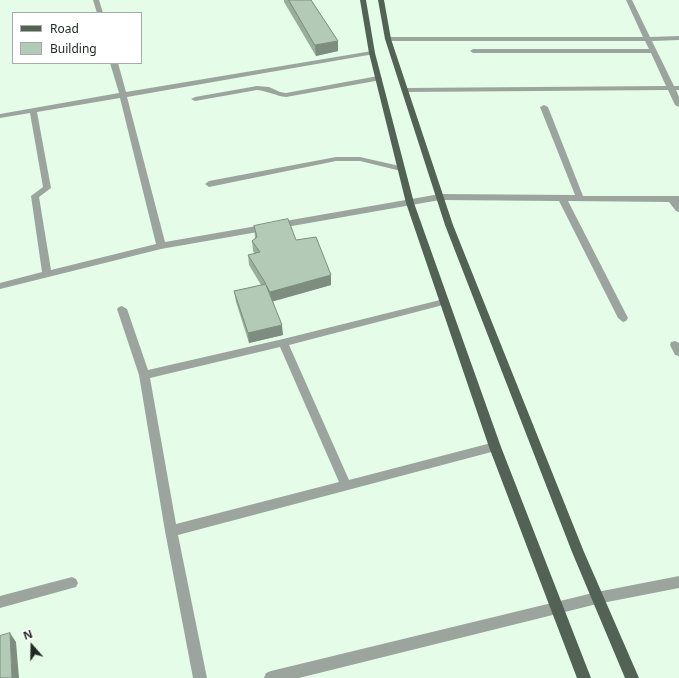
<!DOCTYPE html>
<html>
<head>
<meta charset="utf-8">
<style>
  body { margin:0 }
  #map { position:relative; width:679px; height:678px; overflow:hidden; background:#e5fde8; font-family:"Noto Sans",sans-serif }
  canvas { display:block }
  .legend { position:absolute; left:12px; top:12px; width:130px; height:52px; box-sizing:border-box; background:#fff; border:1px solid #a7aaa7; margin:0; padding:5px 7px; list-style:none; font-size:12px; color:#222b23 }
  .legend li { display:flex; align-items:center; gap:8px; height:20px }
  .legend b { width:20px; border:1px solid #a7aaa7 }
  .north { position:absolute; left:12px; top:626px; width:40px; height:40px; -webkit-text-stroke:3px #fff; paint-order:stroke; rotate:340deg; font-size:11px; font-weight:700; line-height:16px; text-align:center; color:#222b23 }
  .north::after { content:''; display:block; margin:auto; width:14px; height:18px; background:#222b23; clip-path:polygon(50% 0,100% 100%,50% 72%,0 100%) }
</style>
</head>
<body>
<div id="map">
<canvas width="679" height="678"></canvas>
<ul class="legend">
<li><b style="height:5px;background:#526355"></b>Road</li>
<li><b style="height:11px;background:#b3cab6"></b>Building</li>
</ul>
<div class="north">N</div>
</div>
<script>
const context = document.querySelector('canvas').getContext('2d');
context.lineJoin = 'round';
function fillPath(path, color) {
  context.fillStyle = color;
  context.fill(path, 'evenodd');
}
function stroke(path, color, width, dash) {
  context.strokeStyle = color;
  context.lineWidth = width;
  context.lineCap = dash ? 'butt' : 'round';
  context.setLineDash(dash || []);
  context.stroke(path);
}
const minor = new Path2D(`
  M 93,0 L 99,0 L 103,13 L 97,13 Z
  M 626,0 L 632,0 L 650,37 L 679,36 L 679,40 L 652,41 L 674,86 L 679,86 L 679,90 L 676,90 L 679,97 L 679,107 L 675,105 L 668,90 L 405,92 L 401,90 L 405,88 L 666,86 L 651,53 L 473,53 L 470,51 L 473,49 L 649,49 L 645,41 L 388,41 L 385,39 L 388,37 L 643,37 Z
  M 372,51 L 374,52 L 374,54 L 127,97 L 165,242 L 440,194 L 575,195 L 540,107 L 544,105 L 548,107 L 583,196 L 679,196 L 679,212 L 676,211 L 669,202 L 568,201 L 628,318 L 626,321 L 623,322 L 618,318 L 559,201 L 440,200 L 161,249 L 0,289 L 0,283 L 42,272 L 31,196 L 43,187 L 30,113 L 0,118 L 0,114 L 119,93 L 110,63 L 118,63 L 126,92 ZM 120,98 L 156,244 L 51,270 L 39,197 L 51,188 L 37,112 Z
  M 378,76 L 382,78 L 381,80 L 286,97 C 276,96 268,91 257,90 L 195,101 L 191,99 L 195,97 L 257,86 L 269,87 L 280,92 L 286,93 Z
  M 336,157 L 360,157 L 404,167 L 405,169 L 401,171 L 360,161 L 336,161 L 209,187 L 205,184 L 209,181 Z
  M 444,299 L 447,300 L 449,302 L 447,304 L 289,345 L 349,480 L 495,442 L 499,444 L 501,447 L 499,450 L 178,535 L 207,678 L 193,678 L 165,531 L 139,375 L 117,309 L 119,307 L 122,306 L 127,309 L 148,370 L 283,339 ZM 280,347 L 339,482 L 176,524 L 150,378 Z
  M 675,341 L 679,343 L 679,356 L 675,355 L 670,345 L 671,342 Z
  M 679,576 L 679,588 L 597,604 L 299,678 L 264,678 L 266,673 L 271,671 L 597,592 Z
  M 72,577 L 76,579 L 78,583 L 76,587 L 0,608 L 0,596 Z`);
const major = new Path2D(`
  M 360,0 L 366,0 L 375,53 L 414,203 L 501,447 L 591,678 L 577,678 L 489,447 L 406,203 L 369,53 Z
  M 378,0 L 384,0 L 391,39 L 453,225 L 584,552 L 639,678 L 625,678 L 572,552 L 445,225 L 385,39 Z`);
const wall = new Path2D(`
  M 284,0 L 311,0 L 338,41 L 338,51 L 316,56 L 284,2 Z
  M 254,226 L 296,240 L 331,285 L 273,301 L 283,335 L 249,343 L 236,302 L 234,291 L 261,285 L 249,265 L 248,255 L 255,254 L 253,251 L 252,241 L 255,238 Z`);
const shadedWall = new Path2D(`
  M 338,41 L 338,51 L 316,56 L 315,45 Z
  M 331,275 L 331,285 L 271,302 L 270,292 Z
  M 282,325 L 283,335 L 249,343 L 248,333 Z
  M 10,633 L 16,642 L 19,678 L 12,678 Z`);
const building = new Path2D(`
  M 289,0 L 311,0 L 338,41 L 315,45 Z
  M 288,219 L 296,240 L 316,237 L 331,275 L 270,292 L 266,285 L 282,325 L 248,333 L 234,291 L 266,284 L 248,255 L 260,252 L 252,241 L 257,237 L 254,226 Z
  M 10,633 L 12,678 L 0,678 L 0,636 Z`);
fillPath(minor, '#9ba59d');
fillPath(major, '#526355');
fillPath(wall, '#9aae9d');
fillPath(shadedWall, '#7d8d7f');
fillPath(building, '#b3cab6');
stroke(building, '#7d8d7f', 1);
</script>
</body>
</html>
